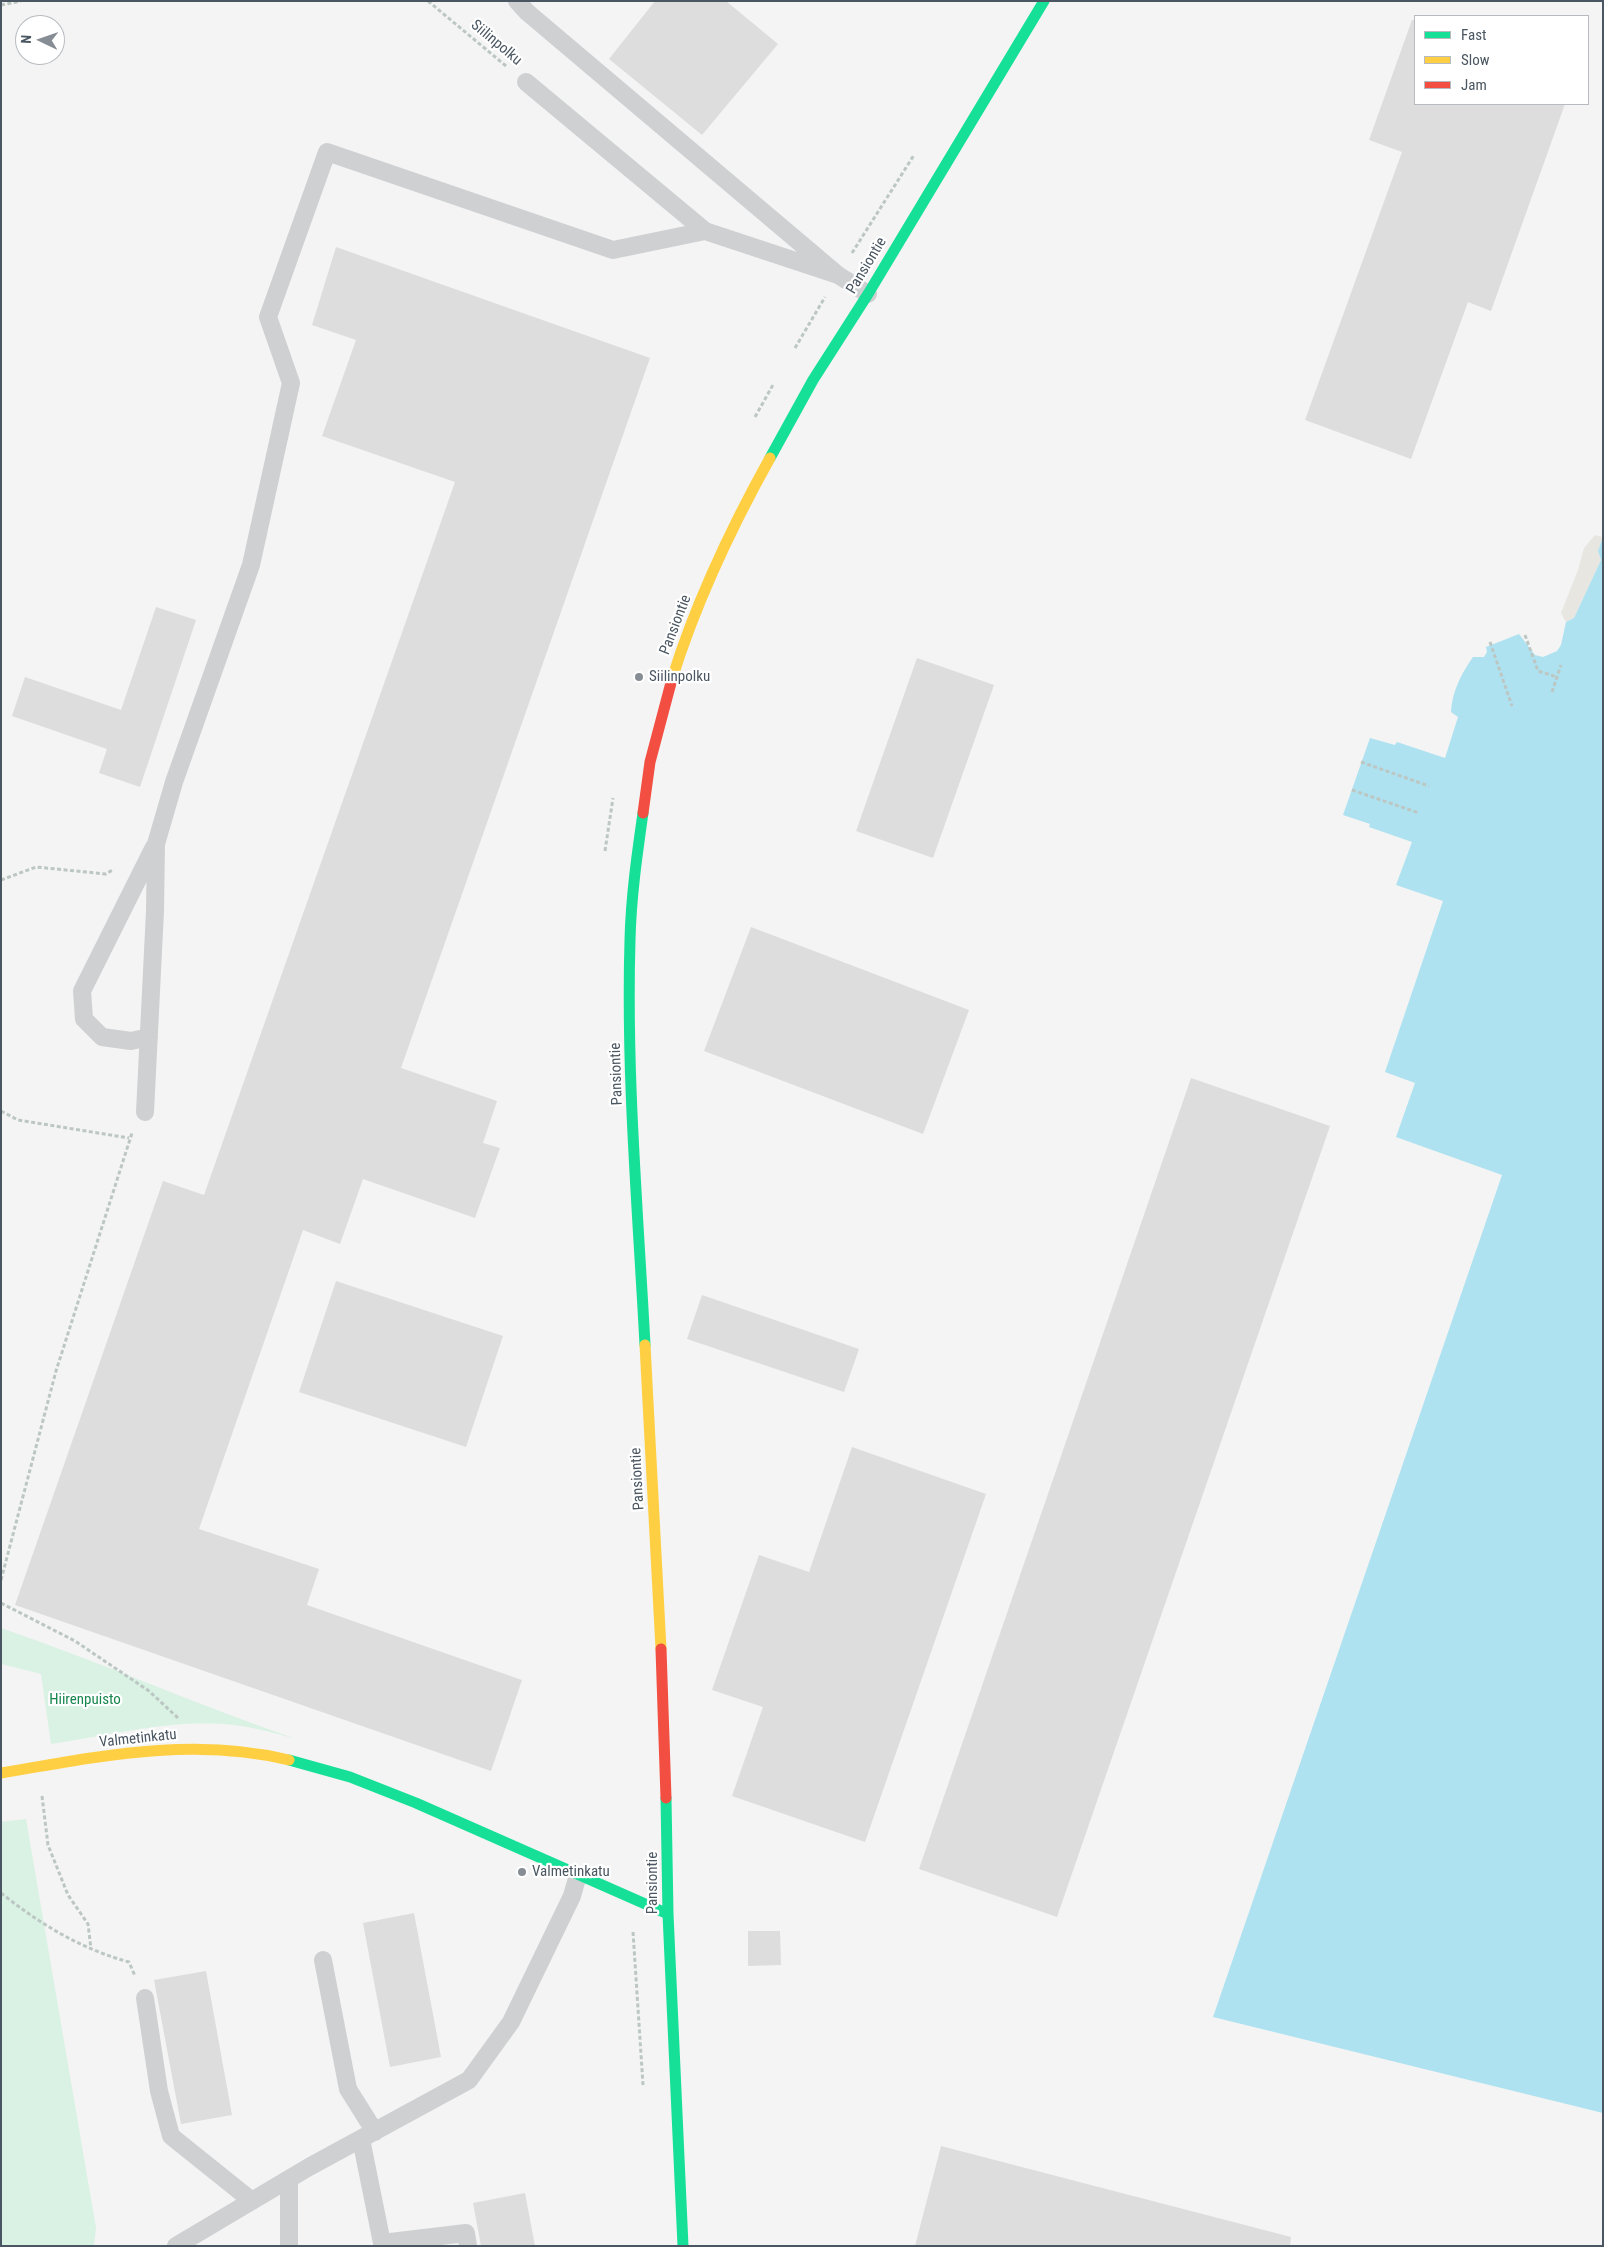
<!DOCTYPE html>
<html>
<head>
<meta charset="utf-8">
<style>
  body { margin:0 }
  #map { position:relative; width:1604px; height:2247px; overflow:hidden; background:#f4f4f4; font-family:"Roboto Condensed",sans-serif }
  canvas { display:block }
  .frame { position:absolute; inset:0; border:2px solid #4a5661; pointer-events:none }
  .legend { position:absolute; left:1414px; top:15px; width:175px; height:90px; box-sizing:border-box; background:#fff; border:1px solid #b7bbc0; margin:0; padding:6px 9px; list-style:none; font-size:15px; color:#4a5661 }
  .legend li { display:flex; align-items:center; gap:10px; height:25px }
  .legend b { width:25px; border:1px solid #b7bbc0 }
  .north { position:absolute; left:15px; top:15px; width:50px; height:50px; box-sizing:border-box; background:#fff; border:1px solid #b7bbc0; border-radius:50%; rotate:273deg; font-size:14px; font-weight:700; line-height:20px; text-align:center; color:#4a5661 }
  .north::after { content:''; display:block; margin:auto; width:18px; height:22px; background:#868d94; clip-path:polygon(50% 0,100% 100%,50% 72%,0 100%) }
</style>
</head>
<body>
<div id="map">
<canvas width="1604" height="2247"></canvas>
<div class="frame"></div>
<ul class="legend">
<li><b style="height:6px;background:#16e098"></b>Fast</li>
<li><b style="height:6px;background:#ffcf43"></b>Slow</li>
<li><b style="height:6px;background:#f24e42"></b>Jam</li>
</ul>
<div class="north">N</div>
</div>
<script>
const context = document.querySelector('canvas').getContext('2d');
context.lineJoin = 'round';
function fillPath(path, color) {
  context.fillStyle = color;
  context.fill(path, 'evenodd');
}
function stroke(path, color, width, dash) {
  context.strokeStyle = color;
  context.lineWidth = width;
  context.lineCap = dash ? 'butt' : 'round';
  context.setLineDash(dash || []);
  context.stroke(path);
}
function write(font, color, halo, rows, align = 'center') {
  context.font = font + ' "Roboto Condensed",sans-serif';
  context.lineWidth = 4.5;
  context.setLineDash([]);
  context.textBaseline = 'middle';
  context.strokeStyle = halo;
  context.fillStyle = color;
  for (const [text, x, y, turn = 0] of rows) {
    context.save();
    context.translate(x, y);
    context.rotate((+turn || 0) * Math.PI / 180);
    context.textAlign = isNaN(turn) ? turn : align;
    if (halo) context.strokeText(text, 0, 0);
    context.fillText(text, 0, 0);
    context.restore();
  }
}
const green = new Path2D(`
  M 1,1628 C 101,1662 197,1705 296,1739 C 272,1732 249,1726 224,1724 C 169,1720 106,1736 51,1744 L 41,1674 L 1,1664 Z
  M 26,1819 L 96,2228 L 94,2246 L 1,2246 L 1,1822 Z`);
const sand = new Path2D(`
  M 1595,535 L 1603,537 L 1598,551 L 1601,560 L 1574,618 L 1566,622 L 1561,613 L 1578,570 L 1584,548 Z`);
const water = new Path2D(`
  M 1603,537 L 1603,2113 L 1213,2017 L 1502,1175 L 1396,1137 L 1415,1083 L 1385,1072 L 1443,901 L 1396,885 L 1412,842 L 1369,827 L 1370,824 L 1343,815 L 1370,738 L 1395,745 L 1397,742 L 1445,758 L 1458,717 L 1451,712 C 1452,692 1461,674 1473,657 L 1484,657 L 1487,652 L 1486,647 L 1519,634 L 1535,655 L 1543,657 L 1557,651 L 1561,645 L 1566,622 L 1574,618 L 1601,560 L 1598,551 Z`);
const building = new Path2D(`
  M 655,1 L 726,1 L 778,44 L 702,135 L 609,59 Z
  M 1412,20 L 1415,20 L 1415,104 L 1565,104 L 1491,311 L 1468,302 L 1411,459 L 1305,420 L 1402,152 L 1369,140 Z
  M 336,247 L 650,358 L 401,1068 L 497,1101 L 483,1143 L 500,1148 L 475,1218 L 363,1179 L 340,1244 L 303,1230 L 199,1529 L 319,1569 L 307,1605 L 522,1680 L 491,1771 L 15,1605 L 163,1181 L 204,1195 L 455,482 L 322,436 L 356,340 L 312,325 Z
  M 156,607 L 196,620 L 140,787 L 99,773 L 107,749 L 12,716 L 25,677 L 121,710 Z
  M 917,658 L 994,685 L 933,858 L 856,831 Z
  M 751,927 L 969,1010 L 923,1134 L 704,1051 Z
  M 1191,1078 L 1330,1126 L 1057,1917 L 919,1869 Z
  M 336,1281 L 503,1336 L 466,1447 L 299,1392 Z
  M 702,1295 L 859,1349 L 844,1392 L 687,1339 Z
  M 852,1447 L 986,1494 L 865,1842 L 732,1796 L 763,1707 L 712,1690 L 759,1555 L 809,1572 Z
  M 414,1913 L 441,2057 L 390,2067 L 363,1923 Z
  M 748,1931 L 780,1931 L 781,1965 L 748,1966 Z
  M 206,1971 L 232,2115 L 181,2124 L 154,1980 Z
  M 941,2146 L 1291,2237 L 1290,2246 L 915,2246 Z
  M 525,2193 L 535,2246 L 481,2246 L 473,2203 Z`);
const path = new Path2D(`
  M 428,1 L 506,66
  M 1,5 L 21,1
  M 852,253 L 914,155
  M 795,348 L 825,297
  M 755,417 L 774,383
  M 1525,635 L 1538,671 L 1557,677
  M 1490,642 L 1512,706
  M 1552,692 L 1561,665
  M 1361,762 L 1429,786
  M 1352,790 L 1419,813
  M 605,851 L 613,798
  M 1,880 L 36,867 L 106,874 L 114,869
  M 1,1111 L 18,1120 L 129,1138
  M 1,1580 L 56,1371 L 132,1133
  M 1,1603 L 75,1641 L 149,1691 L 178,1718
  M 42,1796 L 48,1845 L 68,1895 L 88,1924 L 91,1949
  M 1,1893 C 40,1924 81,1949 129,1962 L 135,1976
  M 633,1932 L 643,2085`);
const lane = new Path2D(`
  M 517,1 L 527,12 L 838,275
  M 526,82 L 705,231 L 838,275 L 868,294
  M 149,1037 L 131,1041 L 102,1037 L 84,1019 L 82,991 L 154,847
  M 145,1112 L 155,911 L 156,844 L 174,782 L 251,565 L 291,383 L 268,317 L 327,152 L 613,250 L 705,231
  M 323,1960 L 348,2089 L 375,2132
  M 145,1998 L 159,2091 L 171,2136 L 252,2201
  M 361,2139 L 382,2243 L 466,2233 L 468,2246
  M 176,2246 L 309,2167 L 469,2080 L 511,2022 L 572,1896 L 578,1875
  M 289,2246 L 289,2179`);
const fast = new Path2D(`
  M 770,458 L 813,380 L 868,294 L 1044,1
  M 643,813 C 637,855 631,897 630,940 C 626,1075 638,1211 645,1345
  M 289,1760 L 350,1777 L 416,1803 L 668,1914
  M 666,1798 L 668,1914 L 683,2246`);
const slow = new Path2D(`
  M 672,679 C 696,602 731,528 770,458
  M 645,1345 L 661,1649
  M 1,1773 C 96,1757 193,1736 289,1760`);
const jam = new Path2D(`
  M 643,813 L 650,762 L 672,679
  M 661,1649 L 666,1798`);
const markers = [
  [639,677,5,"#868d94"],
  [522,1872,5,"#868d94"]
];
const streetNames = [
  ["Siilinpolku",496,43,40],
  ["Pansiontie",867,266,-59],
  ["Pansiontie",676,625,-69],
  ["Pansiontie",617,1074,-92],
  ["Pansiontie",638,1479,-93],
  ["Valmetinkatu",138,1739,-6],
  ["Pansiontie",653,1883,-90]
];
const poiNames = [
  ["Siilinpolku",649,677],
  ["Valmetinkatu",532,1872]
];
const parkNames = [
  ["Hiirenpuisto",85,1700]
];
fillPath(green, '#d9f2e3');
fillPath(sand, '#e7e6e1');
fillPath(water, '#aee2f0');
fillPath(building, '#ddddde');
stroke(path, '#bcc7c4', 3, [4, 2.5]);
stroke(lane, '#ced0d2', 18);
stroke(fast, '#16e098', 11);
stroke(slow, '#ffcf43', 11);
stroke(jam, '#f24e42', 11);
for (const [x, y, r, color] of markers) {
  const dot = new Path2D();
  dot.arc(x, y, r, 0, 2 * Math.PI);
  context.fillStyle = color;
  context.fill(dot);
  stroke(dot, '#fff', 2);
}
write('15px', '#4a5661', '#fff', streetNames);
write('15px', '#4a5661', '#fff', poiNames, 'left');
write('15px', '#17864f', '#fff', parkNames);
</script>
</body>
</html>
